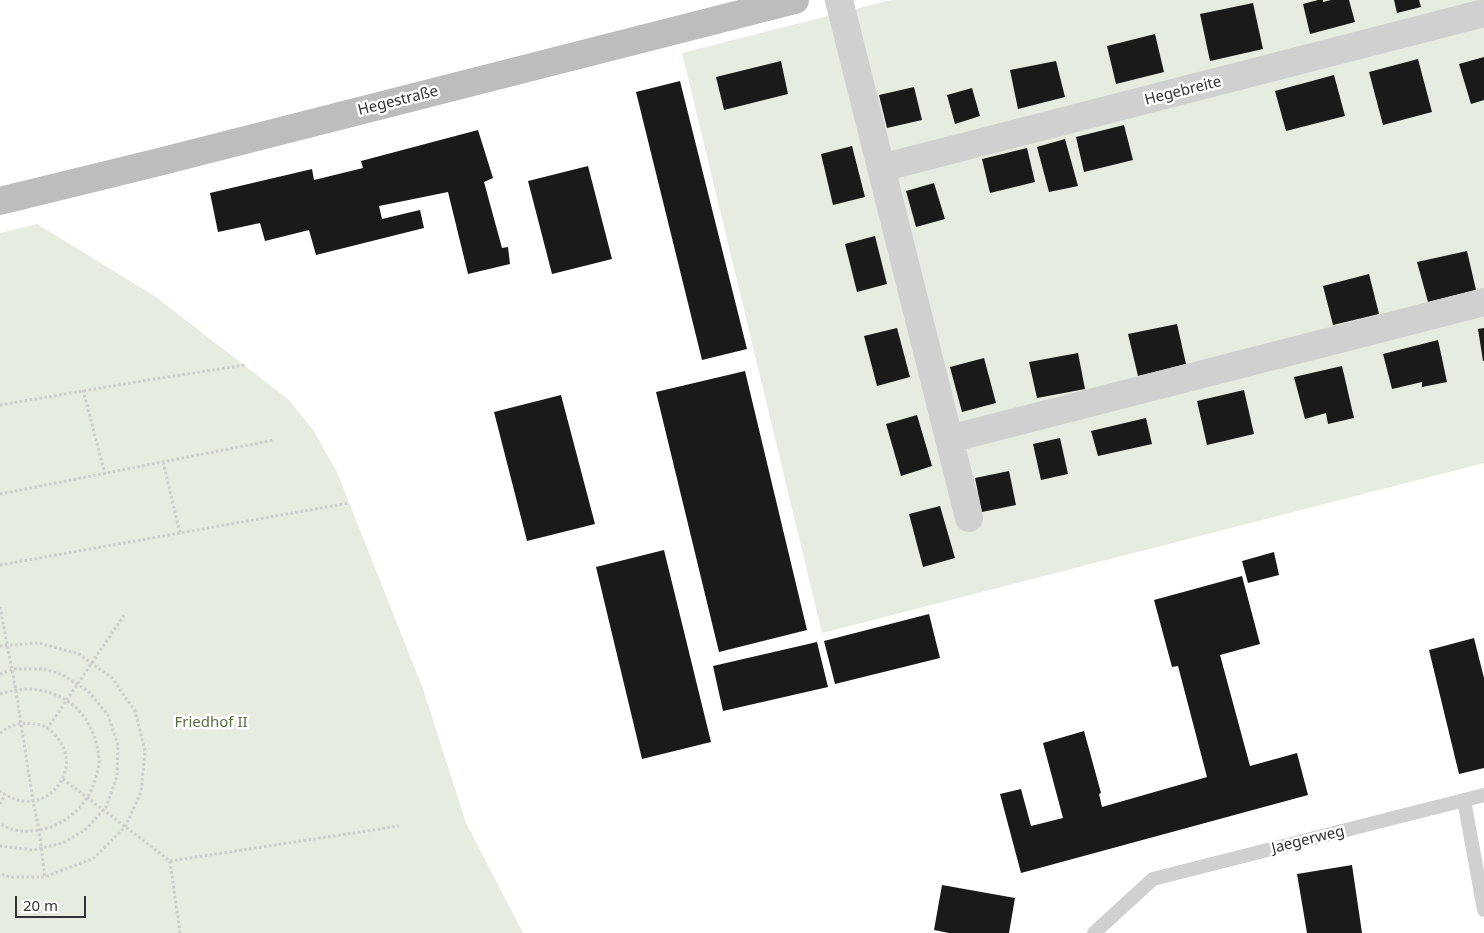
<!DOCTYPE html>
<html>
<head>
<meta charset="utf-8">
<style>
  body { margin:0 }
  #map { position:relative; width:1484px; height:933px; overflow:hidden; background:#fff; font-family:"Noto Sans",sans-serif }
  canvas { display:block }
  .scale { position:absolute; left:15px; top:896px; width:71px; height:22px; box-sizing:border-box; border:2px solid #333; border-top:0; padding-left:6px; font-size:15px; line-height:18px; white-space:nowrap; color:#333; -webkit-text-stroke:4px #fff; paint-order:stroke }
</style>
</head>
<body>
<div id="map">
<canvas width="1484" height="933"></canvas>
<div class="scale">20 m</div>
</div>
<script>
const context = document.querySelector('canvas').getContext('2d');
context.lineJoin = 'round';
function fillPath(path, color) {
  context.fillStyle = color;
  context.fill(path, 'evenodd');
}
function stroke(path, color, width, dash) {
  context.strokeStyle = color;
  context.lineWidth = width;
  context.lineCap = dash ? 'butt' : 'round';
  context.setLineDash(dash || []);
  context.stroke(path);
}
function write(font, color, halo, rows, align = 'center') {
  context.font = font + ' "Noto Sans",sans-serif';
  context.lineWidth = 5;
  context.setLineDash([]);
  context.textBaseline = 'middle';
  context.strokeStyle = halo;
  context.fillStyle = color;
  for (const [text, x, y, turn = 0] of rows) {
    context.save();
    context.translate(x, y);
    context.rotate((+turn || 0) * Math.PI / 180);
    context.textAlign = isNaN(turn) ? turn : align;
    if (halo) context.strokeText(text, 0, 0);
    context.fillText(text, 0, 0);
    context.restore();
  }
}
const green = new Path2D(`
  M 891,0 L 1484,0 L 1484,463 L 822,633 L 682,53 Z
  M 37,224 L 156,297 L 289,400 L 313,430 L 337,472 L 423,689 L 466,823 L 523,933 L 0,933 L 0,233 Z`);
const building = new Path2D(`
  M 1318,0 L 1323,0 L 1323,2 L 1331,0 L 1349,0 L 1355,22 L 1310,34 L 1303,4 Z
  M 1394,0 L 1419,0 L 1421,7 L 1397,13 Z
  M 1253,3 L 1263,49 L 1210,61 L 1200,14 Z
  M 1155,34 L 1164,72 L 1116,84 L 1107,46 Z
  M 1484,57 L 1484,100 L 1471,104 L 1459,64 Z
  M 1418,59 L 1432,112 L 1383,125 L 1369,72 Z
  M 781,61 L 788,94 L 724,110 L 716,77 Z
  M 1056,61 L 1065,97 L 1018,109 L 1010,70 Z
  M 1334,75 L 1345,116 L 1286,131 L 1275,91 Z
  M 680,81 L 747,349 L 702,360 L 636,92 Z
  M 914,87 L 922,120 L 887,128 L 879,95 Z
  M 972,88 L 980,116 L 955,124 L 947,95 Z
  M 1124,125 L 1133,160 L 1084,172 L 1076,137 Z
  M 478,130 L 493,178 L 484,182 L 502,248 L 508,247 L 510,264 L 468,274 L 448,192 L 379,206 L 382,219 L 420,210 L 424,228 L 316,255 L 309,230 L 265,241 L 260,223 L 218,232 L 210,193 L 312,169 L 314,180 L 363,168 L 361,161 Z
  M 1065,139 L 1078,186 L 1049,192 L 1037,147 Z
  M 852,146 L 865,197 L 833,205 L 821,154 Z
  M 1027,148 L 1035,182 L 990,193 L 982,159 Z
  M 588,166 L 612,259 L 552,274 L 528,181 Z
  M 934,183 L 945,219 L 916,227 L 906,191 Z
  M 875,236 L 887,284 L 857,292 L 845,244 Z
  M 1467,251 L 1476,290 L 1428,302 L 1417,262 Z
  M 1369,274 L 1379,314 L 1333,325 L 1323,286 Z
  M 1177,324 L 1186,364 L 1138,376 L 1128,334 Z
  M 897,328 L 910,377 L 877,386 L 864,336 Z
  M 1484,328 L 1484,361 L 1483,361 L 1478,329 Z
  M 1438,340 L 1447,382 L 1422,387 L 1422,382 L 1392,389 L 1383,354 Z
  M 1078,353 L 1085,389 L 1037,398 L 1029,362 Z
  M 984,358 L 996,403 L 962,412 L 950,367 Z
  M 1342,366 L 1354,418 L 1328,424 L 1326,413 L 1305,419 L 1294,377 Z
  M 745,371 L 807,630 L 719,652 L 656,392 Z
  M 1244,390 L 1254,434 L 1207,445 L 1197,401 Z
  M 561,395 L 595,524 L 527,541 L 494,412 Z
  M 917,415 L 932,466 L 901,476 L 886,424 Z
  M 1146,418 L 1152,444 L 1098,456 L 1091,431 Z
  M 1060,438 L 1068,474 L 1041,480 L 1033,444 Z
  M 1009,471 L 1016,505 L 982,512 L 975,478 Z
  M 940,506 L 955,558 L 923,567 L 909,514 Z
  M 664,550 L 711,742 L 642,759 L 596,567 Z
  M 1274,552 L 1279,575 L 1248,583 L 1242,561 Z
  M 1242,576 L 1260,644 L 1220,655 L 1250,766 L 1297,753 L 1308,795 L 1021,873 L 1000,794 L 1021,789 L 1031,826 L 1063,818 L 1043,743 L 1084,731 L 1101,793 L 1099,794 L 1102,807 L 1207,777 L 1178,666 L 1172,667 L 1154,600 Z
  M 929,614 L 940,658 L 835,684 L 824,641 Z
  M 1474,638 L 1484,678 L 1484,768 L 1459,774 L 1429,650 Z
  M 817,642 L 828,687 L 723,711 L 713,666 Z
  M 1352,865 L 1362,933 L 1307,933 L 1297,874 Z
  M 942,885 L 1015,898 L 1009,933 L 949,933 L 934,930 Z`);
const path = new Path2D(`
  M 83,390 L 105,474
  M 0,405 L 148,380 L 245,365
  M 163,462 L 180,533
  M 0,494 L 274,440
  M 0,565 L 349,503
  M 0,607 L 16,691 L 33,801 L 39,830 L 45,877
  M 0,646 L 39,643 L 79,654 L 112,678 L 135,711 L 145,751 L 141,792 L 125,827 L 94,858 L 45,877 L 10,877 L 0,874
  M 0,674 L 13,669 L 44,669 L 61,674 L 88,691 L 108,715 L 118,745 L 117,777 L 106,807 L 85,830 L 63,843 L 33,850 L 0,846
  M 0,694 C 19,688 37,687 56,695 C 70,701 82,711 89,725 C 95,736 99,749 99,762 C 99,766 98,770 97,773 C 89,811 53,837 14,830 C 10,829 5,826 0,824
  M 47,729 L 125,614
  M 0,733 C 11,724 23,722 36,724 C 44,725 51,730 56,736 C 87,770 43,824 0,791
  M 63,779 L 170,861 L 180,933
  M 0,804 L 5,795
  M 170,861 L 399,826`);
const lane = new Path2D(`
  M 1464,800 L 1484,910
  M 1094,933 L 1153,879 L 1484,795`);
const street = new Path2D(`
  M 839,0 L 969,518
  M 881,168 L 1484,13
  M 949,439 L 1484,302`);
const secondary = new Path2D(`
  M 0,201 L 159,162 L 795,0`);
const streetNames = [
  ["Hegebreite",1183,91,-14],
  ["Hegestraße",398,101,-14],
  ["Jaegerweg",1308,840,-14]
];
const parkNames = [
  ["Friedhof II",211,723]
];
fillPath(green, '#e6ecdf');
fillPath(building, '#1a1a1a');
stroke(path, '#cdcdcd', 3, [2.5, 2.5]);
stroke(lane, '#d0d0d0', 14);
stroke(street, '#d0d0d0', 28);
stroke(secondary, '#bdbdbd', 28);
write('15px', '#333', '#fff', streetNames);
write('15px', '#56703f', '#fff', parkNames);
</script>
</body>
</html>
